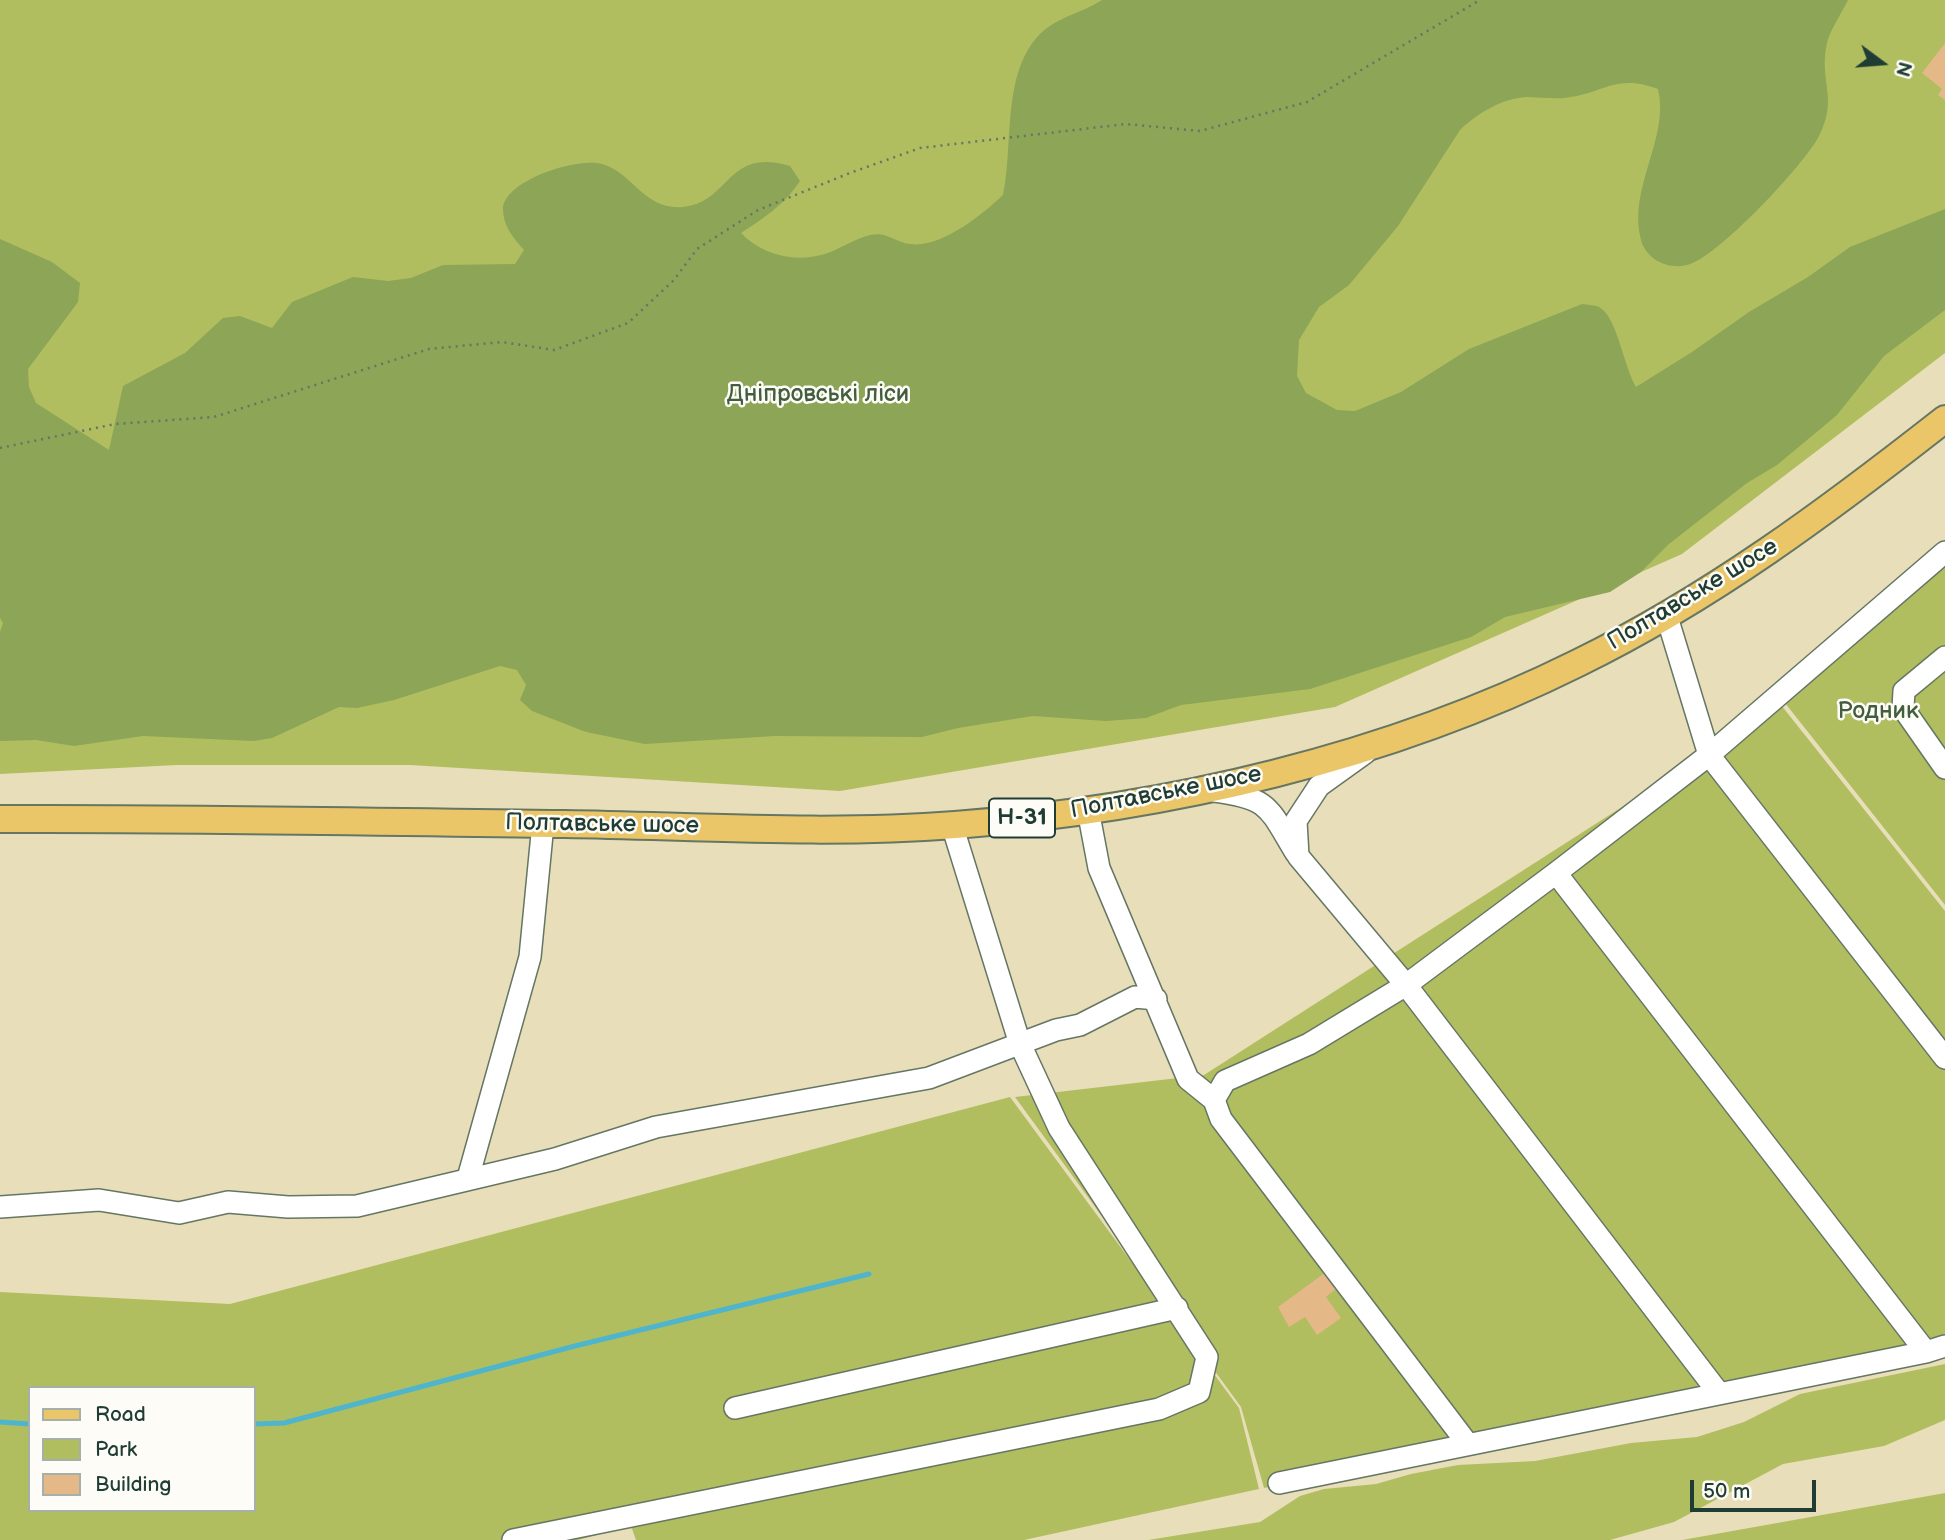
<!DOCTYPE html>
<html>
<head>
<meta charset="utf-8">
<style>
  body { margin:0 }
  #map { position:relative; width:1945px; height:1540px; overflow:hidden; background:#e8dfba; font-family:"Balsamiq Sans",sans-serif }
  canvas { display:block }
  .legend { position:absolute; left:28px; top:1386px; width:228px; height:126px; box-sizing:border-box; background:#fdfcf7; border:2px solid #a4b0a9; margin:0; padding:9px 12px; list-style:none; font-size:21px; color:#1f3d34 }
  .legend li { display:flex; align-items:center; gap:14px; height:35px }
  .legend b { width:35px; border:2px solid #a4b0a9 }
  .north { position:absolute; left:1847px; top:28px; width:70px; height:70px; -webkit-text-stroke:5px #fdfcf7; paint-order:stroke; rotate:106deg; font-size:19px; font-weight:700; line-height:28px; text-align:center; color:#1f3d34 }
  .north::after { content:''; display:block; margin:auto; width:24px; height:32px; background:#1f3d34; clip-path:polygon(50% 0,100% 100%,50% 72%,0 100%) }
  .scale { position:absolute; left:1690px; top:1480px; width:126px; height:32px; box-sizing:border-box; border:4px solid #1f3d34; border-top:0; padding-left:9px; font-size:21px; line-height:24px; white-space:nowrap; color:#1f3d34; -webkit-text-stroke:5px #fdfcf7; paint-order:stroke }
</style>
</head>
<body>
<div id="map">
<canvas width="1945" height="1540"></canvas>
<ul class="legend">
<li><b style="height:9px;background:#ebc669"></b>Road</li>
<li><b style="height:19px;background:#b0be60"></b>Park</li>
<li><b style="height:19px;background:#e4b887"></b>Building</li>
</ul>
<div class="north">N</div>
<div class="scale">50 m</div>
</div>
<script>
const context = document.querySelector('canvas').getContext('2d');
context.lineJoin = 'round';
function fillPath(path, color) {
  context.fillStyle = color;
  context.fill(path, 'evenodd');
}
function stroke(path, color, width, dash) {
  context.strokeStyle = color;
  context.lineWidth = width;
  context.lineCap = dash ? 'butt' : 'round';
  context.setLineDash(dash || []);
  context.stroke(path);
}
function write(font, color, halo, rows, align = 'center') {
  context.font = font + ' "Balsamiq Sans",sans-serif';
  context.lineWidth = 5;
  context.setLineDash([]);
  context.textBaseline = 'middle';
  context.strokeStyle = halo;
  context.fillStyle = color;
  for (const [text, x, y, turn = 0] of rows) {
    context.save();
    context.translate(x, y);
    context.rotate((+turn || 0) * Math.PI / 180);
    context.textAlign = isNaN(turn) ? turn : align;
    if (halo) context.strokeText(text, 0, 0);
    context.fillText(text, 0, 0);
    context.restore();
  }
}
const green = new Path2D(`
  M 0,0 L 1945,0 L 1945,353 L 1682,554 L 1335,707 L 840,791 L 410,765 L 177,765 L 0,774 Z
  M 1945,563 L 1945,905 L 1785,703 Z
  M 1781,705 L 1945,911 L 1945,1337 L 1264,1488 L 1241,1407 L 1015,1097 L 1204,1075 Z
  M 1010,1097 L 1239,1408 L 1259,1489 L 1024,1540 L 636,1540 L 631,1526 L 578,1540 L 0,1540 L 0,1292 L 230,1304 ZM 30,1388 L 254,1388 L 254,1510 L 30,1510 Z
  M 1945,1364 L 1945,1420 L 1884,1446 L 1783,1464 L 1674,1522 L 1610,1540 L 1148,1540 L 1260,1522 L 1300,1496 L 1324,1489 L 1376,1484 L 1411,1474 L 1458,1465 L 1535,1461 L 1631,1443 L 1697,1437 L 1744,1422 L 1800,1394 Z
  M 1945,1493 L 1945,1540 L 1682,1540 Z`);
const forest = new Path2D(`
  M 1102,0 L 1848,0 C 1841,15 1828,32 1826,48 C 1820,82 1838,99 1819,136 C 1805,164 1716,259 1687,265 C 1667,270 1646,259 1641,240 C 1627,189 1670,138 1658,89 C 1614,73 1604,94 1564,98 C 1552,99 1539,97 1526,97 C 1501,99 1478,113 1460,130 L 1398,226 L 1349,285 L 1319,307 L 1299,340 L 1297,376 L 1306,393 L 1337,410 L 1355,411 L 1401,392 L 1469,349 L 1582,304 C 1587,305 1595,305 1599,307 C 1617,316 1624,368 1636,387 L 1692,352 L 1749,312 L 1808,277 L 1850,247 L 1945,209 L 1945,310 L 1884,356 L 1837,415 L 1777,465 L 1747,483 L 1669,544 L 1641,572 L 1610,592 L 1505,617 L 1471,637 L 1310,689 L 1181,705 L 1146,718 L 1106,721 L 1033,716 L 958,728 L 922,737 L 775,736 L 645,744 L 586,732 L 532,711 L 520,700 L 526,685 L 517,670 L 500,666 L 394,700 L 357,708 L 339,707 L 272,738 L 254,741 L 143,736 L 74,746 L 36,740 L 0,741 L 0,632 L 3,623 L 0,618 L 0,239 L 52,262 L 80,283 L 78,302 L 28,369 L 29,387 L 36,403 L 109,450 L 123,386 L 185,353 L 223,318 L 240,316 L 272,328 L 292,302 L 353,277 L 388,281 L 411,278 L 443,265 L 515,264 L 524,250 C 514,239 503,226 503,209 C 504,180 578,157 602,164 C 635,174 643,210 683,207 C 730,203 726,147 790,166 L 800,181 C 783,206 765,217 741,233 C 762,255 794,263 825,254 C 840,249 854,239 870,235 C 887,231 894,242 910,244 C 940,249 983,214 1003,195 C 1014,145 1001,74 1040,34 C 1057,17 1082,13 1102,0 Z`);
const stream = new Path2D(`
  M 0,1422 L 30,1424
  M 254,1424 L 284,1423 L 575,1346 L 869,1274`);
const building = new Path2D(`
  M 1945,43 L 1945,100 L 1938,95 L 1942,89 L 1922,73 Z
  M 1326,1272 L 1338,1287 L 1326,1297 L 1341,1318 L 1317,1335 L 1305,1317 L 1289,1327 L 1278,1307 Z`);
const path = new Path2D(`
  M 0,448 L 115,424 L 214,417 L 429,349 L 502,342 L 554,350 L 628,323 L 674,280 L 697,249 L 758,210 L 850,173 L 920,148 L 1126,124 L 1200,131 L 1307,102 L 1480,0`);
const minor = new Path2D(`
  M 1667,617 L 1709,755 L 1945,1058
  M 1945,657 L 1904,691 L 1903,708 L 1945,768
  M 1365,753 L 1319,786 L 1296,821 L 1298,856 L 1406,985 L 1718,1392
  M 1214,791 C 1270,798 1268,807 1296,853
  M 1088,810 L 1099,868 L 1188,1079 L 1214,1100
  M 1556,873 L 1926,1352
  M 468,1178 L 530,957 L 543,824
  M 0,1207 L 99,1200 L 179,1213 L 228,1202 L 288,1207 L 357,1206 L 555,1159 L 656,1127 L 929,1078 L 1056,1030 L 1080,1025 L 1135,997 L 1156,999
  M 735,1408 L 1177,1308
  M 1467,1443 L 1221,1119 L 1214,1100 L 1225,1081 L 1309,1044 L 1406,985 L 1556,873 L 1709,755 L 1945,552
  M 1279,1483 L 1926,1352 L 1945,1346
  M 513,1540 L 1159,1409 L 1199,1392 L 1207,1357 L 1059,1128 L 1020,1044 L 952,825`);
const major = new Path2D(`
  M 0,819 C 188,818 377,822 565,824 C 694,826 826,835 955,825 C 1167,809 1387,758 1578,663 C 1711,598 1829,510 1945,419`);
const shields = [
  [1022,818,66]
];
const shieldNames = [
  ["Н-31",1022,818]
];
const parkNames = [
  ["Дніпровські ліси",818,395],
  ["Родник",1878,712]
];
const streetNames = [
  ["Полтавське шосе",1693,595,-31],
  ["Полтавське шосе",1166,793,-11],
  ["Полтавське шосе",602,825,1]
];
fillPath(green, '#b0be60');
fillPath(forest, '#8ca556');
stroke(stream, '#4eb5cd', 5);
fillPath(building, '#e4b887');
stroke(minor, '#657663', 24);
stroke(major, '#657663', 30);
stroke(path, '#657663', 2.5, [2, 5]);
stroke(minor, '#fff', 21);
stroke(major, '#ebc669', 26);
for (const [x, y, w] of shields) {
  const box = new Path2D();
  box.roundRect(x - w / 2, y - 19.5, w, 39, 5);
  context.fillStyle = '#fdfcf7';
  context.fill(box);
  stroke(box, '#1f3d34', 2);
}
write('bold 23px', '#1f3d34', null, shieldNames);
write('24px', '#435d3f', '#fdfcf7', parkNames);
write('24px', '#1f3d34', '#fdfcf7', streetNames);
</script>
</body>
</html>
